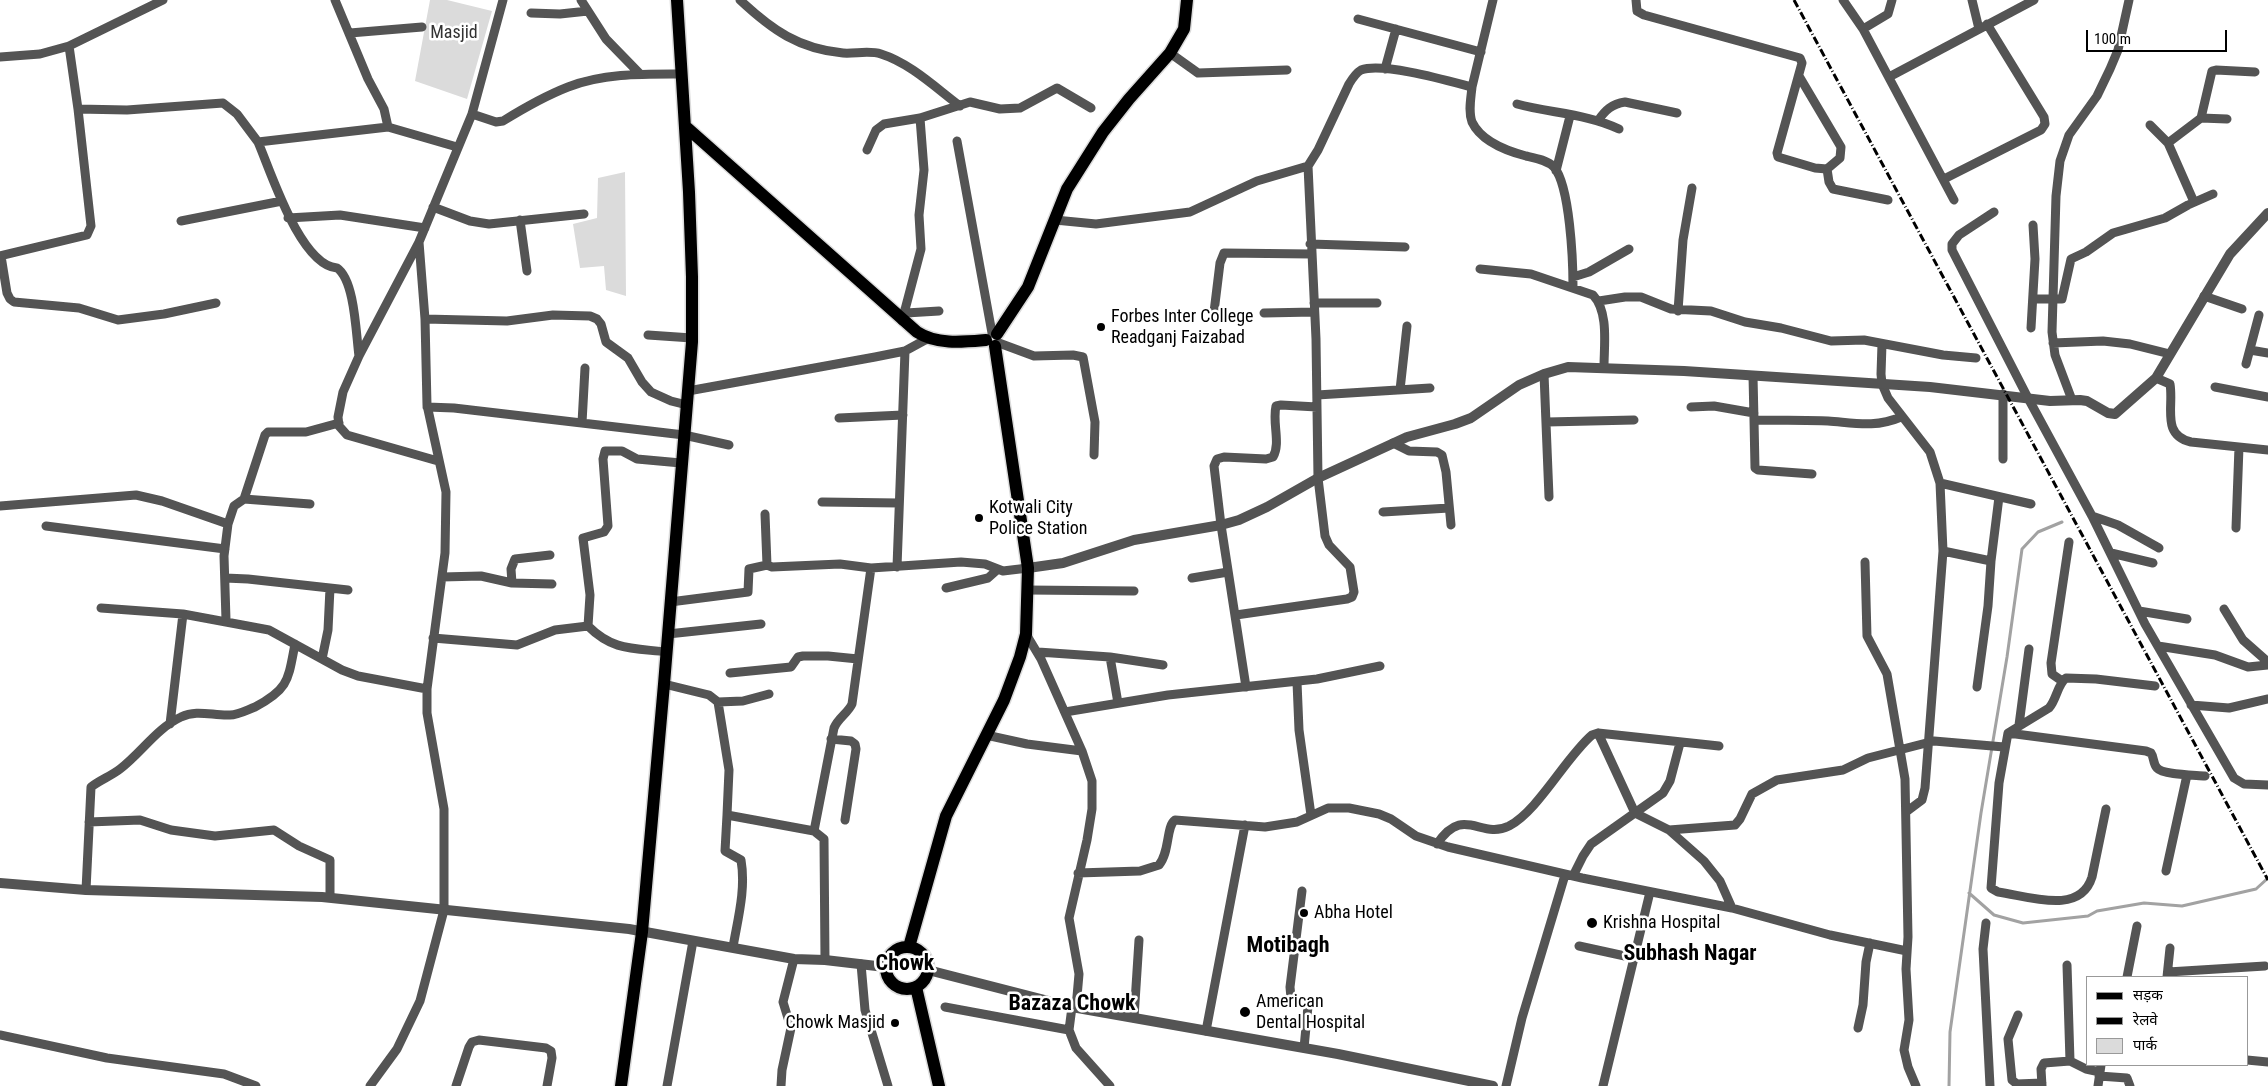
<!DOCTYPE html>
<html>
<head>
<meta charset="utf-8">
<style>
  body { margin:0 }
  #map { position:relative; width:2268px; height:1086px; overflow:hidden; background:#fff; font-family:"Roboto Condensed","Noto Sans Devanagari",sans-serif }
  canvas { display:block }
  .legend { position:absolute; left:2086px; top:976px; width:162px; height:90px; box-sizing:border-box; background:#fff; border:1px solid #999; margin:0; padding:6px 9px; list-style:none; font-size:15px; color:#000 }
  .legend li { display:flex; align-items:center; gap:10px; height:25px }
  .legend b { width:25px; border:1px solid #999 }
  .scale { position:absolute; left:2086px; top:30px; width:141px; height:22px; box-sizing:border-box; border:2px solid #000; border-top:0; padding-left:6px; font-size:15px; line-height:18px; white-space:nowrap; color:#000; -webkit-text-stroke:4px #fff; paint-order:stroke }
</style>
</head>
<body>
<div id="map">
<canvas width="2268" height="1086"></canvas>
<ul class="legend">
<li><b style="height:6px;background:#000"></b>सड़क</li>
<li><b style="height:6px;background:#000"></b>रेलवे</li>
<li><b style="height:14px;background:#dbdbdb"></b>पार्क</li>
</ul>
<div class="scale">100 m</div>
</div>
<script>
const context = document.querySelector('canvas').getContext('2d');
context.lineJoin = 'round';
function fillPath(path, color) {
  context.fillStyle = color;
  context.fill(path, 'evenodd');
}
function stroke(path, color, width, dash) {
  context.strokeStyle = color;
  context.lineWidth = width;
  context.lineCap = dash ? 'butt' : 'round';
  context.setLineDash(dash || []);
  context.stroke(path);
}
function write(font, color, halo, rows, align = 'center') {
  context.font = font + ' "Roboto Condensed",sans-serif';
  context.lineWidth = 5;
  context.setLineDash([]);
  context.textBaseline = 'middle';
  context.strokeStyle = halo;
  context.fillStyle = color;
  for (const [text, x, y, turn = 0] of rows) {
    context.save();
    context.translate(x, y);
    context.rotate((+turn || 0) * Math.PI / 180);
    context.textAlign = isNaN(turn) ? turn : align;
    if (halo) context.strokeText(text, 0, 0);
    context.fillText(text, 0, 0);
    context.restore();
  }
}
const green = new Path2D(`
  M 430,0 L 447,0 L 492,11 L 467,99 L 415,81 Z
  M 625,172 L 626,296 L 606,290 L 604,266 L 580,268 L 573,224 L 597,218 L 598,178 Z`);
const stream = new Path2D(`
  M 1969,893 L 1994,915 L 2023,923 L 2088,916 L 2097,911 L 2144,903 L 2182,906 L 2256,889 L 2268,878
  M 1949,1086 L 1950,1032 L 1981,813 L 2007,657 L 2022,549 L 2038,532 L 2062,522`);
const minor = new Path2D(`
  M 581,0 L 606,39 L 640,74
  M 740,0 C 772,30 799,49 843,53 C 855,54 869,50 881,54 C 910,63 936,88 960,106
  M 1636,0 L 1637,11 L 1644,15 L 1800,58 L 1802,63 L 1777,153 L 1778,157 L 1815,168 L 1827,169 L 1840,158 L 1841,147 L 1799,76
  M 1843,0 L 1863,29 L 1954,200
  M 1972,0 L 1979,29
  M 531,13 L 560,14 L 588,11
  M 1358,19 L 1481,52
  M 1863,29 L 1888,14 L 1892,0
  M 350,33 L 422,27
  M 69,46 L 78,109 L 127,110 L 223,103 L 237,114 L 258,142 L 388,127 L 384,109 L 368,79 L 335,0
  M 1170,53 L 1198,73 L 1287,70
  M 0,57 L 40,54 L 69,46 L 163,0
  M 1385,69 L 1396,29
  M 1889,77 L 2034,0
  M 1472,87 L 1493,0
  M 1517,104 C 1550,113 1588,114 1619,129
  M 472,114 L 496,122 L 503,121 C 524,108 545,96 568,87 C 604,73 644,74 682,74
  M 2201,118 L 2212,71 L 2216,70 L 2255,72
  M 1598,121 C 1605,110 1612,104 1625,102 L 1677,113
  M 2150,125 L 2168,143 L 2194,202
  M 388,127 L 457,147
  M 957,141 L 992,333
  M 258,142 C 271,172 300,265 337,268 C 355,280 356,335 359,356
  M 2168,143 L 2201,118 L 2227,119
  M 867,150 L 876,130 L 884,124 L 920,118 L 970,102 L 1000,109 L 1020,108 L 1057,88 L 1091,108
  M 1827,169 L 1829,182 L 1833,189 L 1888,200
  M 1556,171 L 1570,116
  M 1944,179 L 2041,130 L 2045,124 L 2044,117 L 1987,24
  M 433,207 L 470,221 L 489,224 L 584,214
  M 1994,212 L 1959,235 L 1952,244 L 1952,250 L 2028,398 L 2092,516 L 2145,624 L 2234,778 L 2244,784 L 2268,785
  M 288,218 L 340,215 L 425,228
  M 520,220 L 527,271
  M 1055,220 L 1096,224 L 1190,212 L 1257,181 L 1308,166 L 1318,150 L 1349,84 C 1352,79 1356,73 1361,70 C 1383,62 1449,81 1472,87 C 1471,98 1468,111 1472,122 C 1481,141 1507,151 1526,156 C 1535,158 1547,160 1554,167 C 1570,186 1573,261 1573,287
  M 181,221 L 282,201
  M 419,242 L 359,356 L 343,392 L 338,417 L 339,426 L 347,435 L 438,461
  M 1310,244 L 1405,247
  M 0,256 L 87,235 L 91,226 L 78,109
  M 1,256 L 7,293 L 10,299 L 14,302 L 79,308 L 118,320 L 164,314 L 216,303
  M 1480,269 L 1531,274 L 1593,295 C 1609,312 1604,345 1604,367
  M 1573,277 L 1589,272 L 1629,249
  M 2204,296 L 2242,309
  M 2033,299 L 2062,299 L 2071,259 L 2086,252 L 2113,233 L 2165,218 L 2188,205 L 2213,194
  M 1599,301 L 1625,297 L 1641,297 L 1671,309 L 1711,311 L 1745,322 L 1781,328 L 1831,341 L 1864,340 L 1943,355 L 1976,358
  M 1314,303 L 1377,303
  M 1678,311 L 1683,240 L 1692,188
  M 1214,312 L 1220,263 L 1224,253 L 1311,254
  M 906,313 L 939,311
  M 1264,313 L 1314,312
  M 425,319 L 507,321 L 553,315 L 590,316 L 597,319 L 601,324 L 606,342 L 628,358 L 642,382 L 651,392 L 671,401 L 687,405
  M 902,321 L 921,249 L 919,215 L 924,170 L 920,118
  M 2031,328 L 2035,259 L 2033,225
  M 648,335 L 692,338
  M 999,343 L 1034,356 L 1073,355 L 1083,357 L 1095,422 L 1094,455
  M 2053,343 L 2103,341 L 2130,344 L 2170,354
  M 1882,344 L 1881,374 L 1882,384 L 1888,398 L 1930,452 L 1940,483 L 1943,551 L 1925,788 L 1922,800 L 1906,812
  M 2250,350 L 2268,353
  M 2246,364 L 2259,315
  M 1544,374 L 1549,497
  M 1753,376 L 1754,420 C 1779,420 1804,420 1828,421 C 1855,423 1875,428 1901,417
  M 2156,378 L 2170,384 C 2174,407 2161,435 2191,442 L 2268,450
  M 2215,387 L 2268,397
  M 1400,390 L 1407,326
  M 688,391 L 875,357 L 905,351 L 927,339
  M 2003,394 L 2003,459
  M 1317,395 L 1430,388
  M 2072,400 L 2055,355 L 2052,332 L 2056,196 L 2060,161 L 2069,135 L 2097,96 L 2110,69 L 2118,50 L 2129,0
  M 427,407 L 454,408 L 684,435 L 729,445
  M 1691,407 L 1714,406 L 1754,413
  M 839,418 L 903,415
  M 1754,420 L 1755,468 L 1758,470 L 1812,474
  M 1547,422 L 1634,420
  M 582,423 L 585,368
  M 1393,443 L 1409,451 L 1437,452 L 1442,455 L 1446,472 L 1451,525
  M 1940,483 L 2031,504
  M 244,499 L 265,435 L 268,432 L 306,432 L 339,423
  M 822,502 L 899,503
  M 0,506 L 136,495 L 162,501 L 228,524
  M 1383,512 L 1449,508
  M 765,514 L 767,565 L 772,567 L 840,564 L 871,568
  M 2092,516 L 2118,525 L 2159,548
  M 46,526 L 225,549
  M 2236,528 L 2239,447
  M 1943,551 L 1991,561
  M 2111,553 L 2153,563
  M 1865,562 L 1867,636 L 1887,674 L 1905,779 L 1908,937 L 1906,969 L 1909,1020 L 1904,1050 L 1908,1067 L 1916,1086
  M 897,567 L 905,351
  M 442,577 L 481,576 L 512,583 L 552,584
  M 225,578 L 248,579 L 348,590
  M 1192,578 L 1228,572
  M 512,583 L 511,569 L 515,559 L 550,555
  M 946,588 L 988,578 L 997,570
  M 1027,590 L 1134,591
  M 670,602 L 748,592 L 749,569 L 767,565
  M 101,608 L 183,614 L 269,630 L 342,670 L 358,676 L 427,689
  M 2224,609 L 2243,640 L 2268,662
  M 2139,611 L 2187,619
  M 1236,615 L 1347,599 L 1352,597 L 1354,592 L 1350,567 L 1329,545 L 1325,536 L 1318,478 L 1316,339 L 1308,166
  M 226,620 L 224,556 L 228,524 L 234,506 L 244,499 L 310,504
  M 588,626 C 613,651 633,648 667,652
  M 668,634 L 761,624
  M 1026,634 L 1041,659 L 1082,751 L 1092,781 L 1092,809 L 1087,840 L 1069,918 L 1079,974 L 1076,1008
  M 433,638 L 517,645 L 555,630 L 588,626 L 590,595 L 583,538 L 604,532 L 608,526 L 603,459 L 605,451 L 622,451 L 637,459 L 681,463
  M 2158,646 L 2215,655 L 2248,667 L 2268,665
  M 1038,652 L 1110,657 L 1163,665
  M 1110,657 L 1118,703
  M 322,659 L 328,630 L 330,588
  M 730,673 L 791,667 L 798,657 L 803,656 L 828,656 L 858,659
  M 2062,681 L 2052,674 L 2051,663 L 2069,542
  M 1297,682 L 1299,730 L 1311,815
  M 664,684 L 709,695 L 718,702 L 729,770 L 727,815 L 814,831 L 824,839 L 825,960
  M 1246,687 L 1221,525 L 1214,466 L 1217,459 L 1224,457 L 1266,459 L 1273,457 C 1281,443 1272,423 1276,406 L 1281,405 L 1317,407
  M 1977,687 L 1988,606 L 1991,561 L 1999,497
  M 718,702 L 743,701 L 769,694
  M 2191,705 L 2229,708 L 2268,699
  M 1065,712 L 1168,695 L 1317,679 L 1380,666
  M 170,724 L 183,614
  M 2019,725 L 2029,649
  M 1598,733 L 1635,813 L 1669,830 L 1704,861 L 1720,881 L 1732,908
  M 2008,733 L 2146,751 L 2151,753 C 2154,757 2153,764 2157,768 C 2163,775 2195,775 2205,776
  M 986,735 L 1027,744 L 1082,751
  M 831,739 L 851,741 L 855,744 L 856,749 L 845,820
  M 2106,809 L 2092,877 C 2080,916 2028,896 1998,892 L 1991,888 L 1999,783 L 2008,733 L 2049,708 C 2057,699 2057,685 2066,678 L 2096,679 L 2155,686
  M 727,815 L 725,851 L 741,860 C 746,889 738,918 733,947
  M 89,822 L 140,820 L 171,830 L 215,836 L 274,830 L 299,846 L 330,860 L 330,897
  M 1669,830 L 1735,825 L 1740,819 L 1752,794 L 1777,780 L 1843,770 L 1868,758 L 1934,741 L 2004,747
  M 814,831 L 834,728 C 838,718 848,713 852,704 L 871,568 L 961,562 L 985,564 L 1003,571 L 1028,568
  M 1437,844 C 1464,804 1480,840 1509,826 C 1538,811 1566,757 1592,735 L 1598,733 L 1719,746
  M 2166,871 L 2187,775
  M 1078,873 L 1140,871 L 1159,865 C 1170,852 1166,826 1175,820 L 1265,827 L 1297,822 L 1328,808 L 1349,808 L 1379,814 L 1391,819 L 1416,836 L 1448,847 L 1582,878 L 1732,908 L 1830,935 L 1907,951
  M 1573,876 L 1583,856 L 1591,844 L 1663,793 L 1670,781 L 1680,743
  M 86,890 L 91,787 C 100,780 111,776 120,769 C 141,753 157,728 181,717 C 197,709 213,716 230,715 C 238,715 247,710 255,707 C 289,689 288,680 295,644
  M 1302,891 L 1290,987 L 1291,998 L 1308,1006 L 1304,1048
  M 1986,923 L 1983,949 L 1990,1086
  M 1579,946 L 1634,958
  M 861,964 L 865,1010 L 888,1086
  M 2067,965 L 2070,1061
  M 2168,972 L 2265,966
  M 2127,977 L 2137,926
  M 2167,977 L 2170,948
  M 945,1007 L 1069,1030
  M 1072,1007 L 1069,1030 L 1076,1048 L 1110,1086
  M 2018,1015 L 2008,1039 L 2012,1080 L 2017,1084 L 2042,1083
  M 1134,1018 L 1139,940
  M 1858,1028 L 1863,1005 L 1866,962 L 1870,943
  M 1206,1031 L 1245,825
  M 0,1035 L 107,1058 L 224,1074 L 256,1086
  M 2247,1060 L 2268,1062
  M 2099,1076 L 2127,1078 L 2130,1086
  M 370,1086 L 397,1049 L 420,1001 L 444,910 L 444,809 L 427,713 L 427,689 L 445,553 L 446,492 L 427,405 L 425,319 L 419,242 L 472,114 L 503,0
  M 456,1086 L 469,1047 L 472,1042 L 479,1040 L 546,1048 L 551,1051 L 552,1058 L 547,1086
  M 667,1086 L 693,941
  M 781,1086 L 782,1070 L 791,1028 L 783,1002 L 794,959
  M 1506,1086 L 1522,1018 L 1565,875
  M 1603,1086 L 1650,892
  M 2042,1086 L 2041,1069 L 2044,1063 L 2070,1061 L 2086,1069 L 2100,1072
  M 2098,1086 L 2101,1065`);
const tertiary = new Path2D(`
  M 1028,568 L 1063,563 L 1134,540 L 1221,525 L 1239,520 L 1267,507 L 1318,478 L 1407,437 L 1455,424 L 1471,418 L 1519,385 L 1544,374 L 1568,367 L 1684,371 L 1930,387 L 2050,401 L 2080,400 L 2087,401 L 2108,413 L 2115,414 L 2156,378 L 2230,254 L 2268,213
  M 0,883 L 86,890 L 322,897 L 629,929 L 794,959 L 825,960 L 885,967
  M 928,970 L 1072,1007 L 1338,1054 L 1493,1086`);
const primary = new Path2D(`
  M 685,126 L 917,332 C 937,345 963,342 986,340
  M 997,334 L 1028,287 L 1067,189 L 1103,132 L 1129,99 L 1170,53 L 1184,29 L 1187,0
  M886 968a21 21 0 1 1 42 0a21 21 0 1 1-42 0Z
  M 909,947 L 946,816 L 1004,700 L 1020,657 L 1026,634 L 1028,568 L 995,346
  M 916,987 L 939,1086
  M 621,1086 L 642,932 L 664,684 L 692,342 L 692,277 L 689,192 L 677,0`);
const rail = new Path2D(`
  M 1794,0 L 2268,880`);
const markers = [
  [1101,327,5,"#000"],
  [979,518,5,"#000"],
  [1304,913,5,"#000"],
  [1592,923,6,"#000"],
  [1245,1012,6,"#000"],
  [895,1023,5,"#000"]
];
const parkNames = [
  ["Masjid",454,33]
];
const poiNames = [
  ["Forbes Inter College",1111,317],
  ["Readganj Faizabad",1111,338],
  ["Kotwali City",989,508],
  ["Police Station",989,529],
  ["Abha Hotel",1314,913],
  ["Krishna Hospital",1603,923],
  ["American",1256,1002],
  ["Dental Hospital",1256,1023],
  ["Chowk Masjid",885,1023,"right"]
];
const districtNames = [
  ["Motibagh",1288,946],
  ["Subhash Nagar",1690,954],
  ["Chowk",905,964],
  ["Bazaza Chowk",1072,1004]
];
fillPath(green, '#dbdbdb');
stroke(stream, '#a2a2a2', 3);
stroke(primary, '#dbdbdb', 15);
stroke(minor, '#545454', 9);
stroke(tertiary, '#545454', 10);
stroke(primary, '#000', 12);
stroke(rail, '#000', 3, [8, 2.5, 1, 2.5]);
for (const [x, y, r, color] of markers) {
  const dot = new Path2D();
  dot.arc(x, y, r, 0, 2 * Math.PI);
  context.fillStyle = color;
  context.fill(dot);
  stroke(dot, '#fff', 2);
}
write('18px', '#323232', '#fff', parkNames);
write('18px', '#000', '#fff', poiNames, 'left');
write('bold 22px', '#000', '#fff', districtNames);
</script>
</body>
</html>
